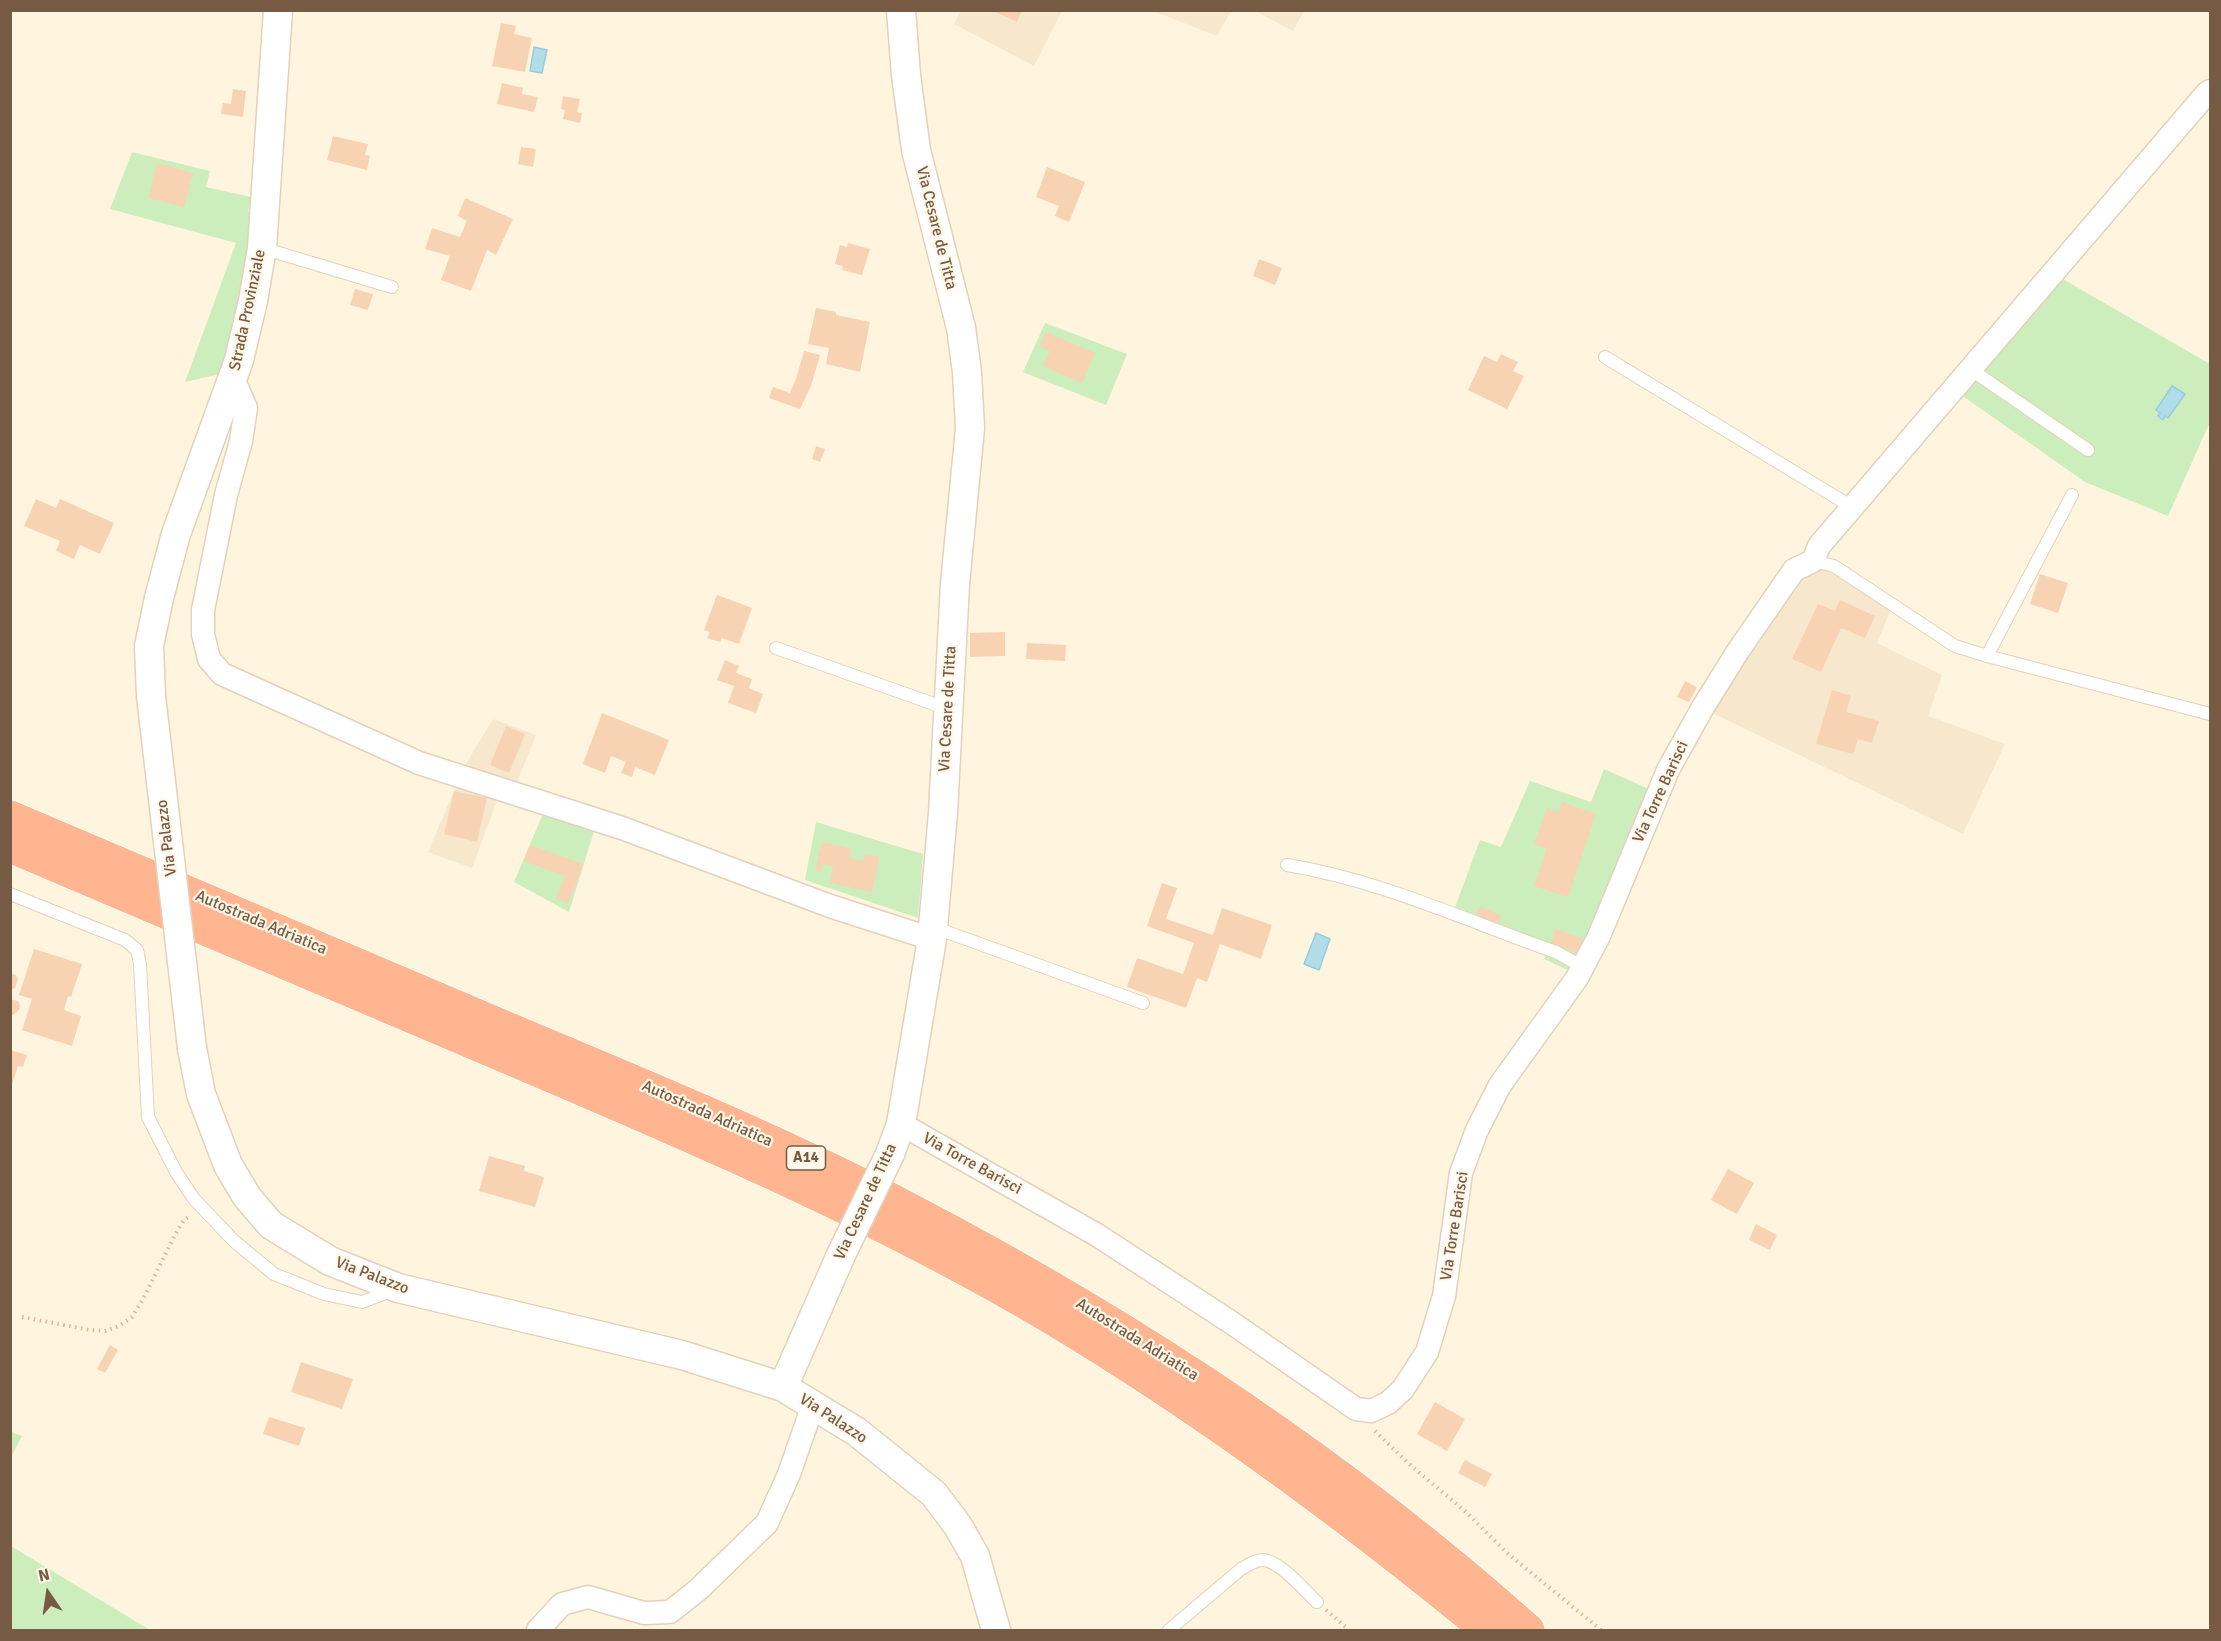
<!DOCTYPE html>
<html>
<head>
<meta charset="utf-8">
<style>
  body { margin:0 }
  #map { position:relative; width:2221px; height:1641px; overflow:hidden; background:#fff5de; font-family:Signika,sans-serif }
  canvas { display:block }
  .frame { position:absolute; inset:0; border:12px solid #775a44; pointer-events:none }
  .north { position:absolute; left:18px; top:1563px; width:60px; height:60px; -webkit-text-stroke:4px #fff7e7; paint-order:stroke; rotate:347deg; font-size:16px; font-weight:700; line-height:24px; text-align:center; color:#775a44 }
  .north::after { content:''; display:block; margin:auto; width:21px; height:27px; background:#775a44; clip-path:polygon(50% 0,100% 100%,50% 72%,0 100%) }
</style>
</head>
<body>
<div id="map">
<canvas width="2221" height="1641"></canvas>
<div class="frame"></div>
<div class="north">N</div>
</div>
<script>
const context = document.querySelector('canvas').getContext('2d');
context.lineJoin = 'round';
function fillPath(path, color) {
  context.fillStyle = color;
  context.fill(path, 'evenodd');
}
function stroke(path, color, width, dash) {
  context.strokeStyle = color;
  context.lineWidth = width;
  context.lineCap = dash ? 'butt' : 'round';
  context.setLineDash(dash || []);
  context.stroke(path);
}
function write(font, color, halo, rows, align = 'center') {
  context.font = font + ' Signika,sans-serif';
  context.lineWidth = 4.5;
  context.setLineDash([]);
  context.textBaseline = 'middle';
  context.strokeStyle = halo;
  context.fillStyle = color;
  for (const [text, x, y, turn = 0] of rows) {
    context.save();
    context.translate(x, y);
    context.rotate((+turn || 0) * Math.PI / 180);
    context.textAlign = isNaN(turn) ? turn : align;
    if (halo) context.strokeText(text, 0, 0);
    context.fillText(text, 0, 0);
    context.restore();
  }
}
const residential = new Path2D(`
  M 961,11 L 1062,11 L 1034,66 L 954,24 Z
  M 1153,11 L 1231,10 L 1231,11 L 1217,36 Z
  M 1255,11 L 1304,11 L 1293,31 Z
  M 1819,568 L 1834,573 L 1891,609 L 1877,643 L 1942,675 L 1928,716 L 2005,744 L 1963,834 L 1706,710 L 1805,573 Z
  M 493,719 L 536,735 L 509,802 L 498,798 L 472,868 L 428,852 L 464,767 Z`);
const green = new Path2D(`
  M 132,152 L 210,171 L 206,187 L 251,197 L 248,211 L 255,213 L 225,373 L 185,382 L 236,243 L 110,209 Z
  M 2061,278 L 2210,364 L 2210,422 L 2168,516 L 2085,482 L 1957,392 Z
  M 1045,323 L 1127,354 L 1106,405 L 1023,372 Z
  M 1604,769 L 1651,790 L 1574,973 L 1544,959 L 1549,946 L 1454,910 L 1480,840 L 1501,847 L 1530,781 L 1591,802 Z
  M 544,811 L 596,825 L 569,912 L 514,882 Z
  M 816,822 L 923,854 L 918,918 L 805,880 Z
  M 11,1432 L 22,1436 L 11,1457 L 10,1432 Z
  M 11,1546 L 150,1630 L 11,1630 Z`);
const water = new Path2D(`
  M 534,47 L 547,50 L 542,73 L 530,71 Z
  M 2172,386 L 2185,394 L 2168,418 L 2165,416 L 2163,420 L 2158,416 L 2160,413 L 2156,410 Z
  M 1316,933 L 1330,939 L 1319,970 L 1304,964 Z`);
const building = new Path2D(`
  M 991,10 L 1022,10 L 1017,22 Z
  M 501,23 L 516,26 L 514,34 L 532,38 L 525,72 L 492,66 Z
  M 502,83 L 523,88 L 522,94 L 538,97 L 534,112 L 497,104 Z
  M 233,89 L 246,91 L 243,117 L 221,114 L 223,103 L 231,104 Z
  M 563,96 L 580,99 L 577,112 L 582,113 L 580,123 L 563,119 L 565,110 L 561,109 Z
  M 333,136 L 368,144 L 365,155 L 370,156 L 367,170 L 327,160 Z
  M 521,147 L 536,149 L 533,167 L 518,164 Z
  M 157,163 L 193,173 L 184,207 L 148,198 Z
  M 1047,167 L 1085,182 L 1069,222 L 1055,216 L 1059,206 L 1036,197 Z
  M 465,198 L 513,219 L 496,255 L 487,250 L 471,291 L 441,280 L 450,256 L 425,249 L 432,228 L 460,237 L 467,221 L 458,216 Z
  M 848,243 L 870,249 L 862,275 L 842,270 L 843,266 L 835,264 L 840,245 L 847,247 Z
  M 1259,259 L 1282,268 L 1275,285 L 1253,276 Z
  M 355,289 L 373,294 L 368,310 L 350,305 Z
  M 816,308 L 836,312 L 836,315 L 870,322 L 860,372 L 826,364 L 829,348 L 808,344 Z
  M 1046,332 L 1095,353 L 1082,383 L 1043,366 L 1050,351 L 1040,347 Z
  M 804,351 L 820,355 L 811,386 L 800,409 L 769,398 L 773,387 L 790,393 L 796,379 Z
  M 1501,354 L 1518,362 L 1513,371 L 1524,376 L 1507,409 L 1468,390 L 1484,356 L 1497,362 Z
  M 816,446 L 825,449 L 820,462 L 812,459 Z
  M 36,499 L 56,508 L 60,499 L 114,523 L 100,554 L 80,545 L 74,559 L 56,551 L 60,541 L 24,526 Z
  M 2040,574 L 2068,583 L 2058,613 L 2030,604 Z
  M 717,595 L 752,608 L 739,644 L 722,638 L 720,642 L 707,638 L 710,632 L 704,630 Z
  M 1840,600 L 1875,616 L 1865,638 L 1841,628 L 1821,672 L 1792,659 L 1818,604 L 1835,611 Z
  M 1005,632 L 1005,656 L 970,657 L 970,633 Z
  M 1027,643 L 1066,645 L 1065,661 L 1026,659 Z
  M 725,660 L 739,666 L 736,673 L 752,679 L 749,688 L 763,694 L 756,713 L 728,703 L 734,686 L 717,680 Z
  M 1685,681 L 1697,687 L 1689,702 L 1677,697 Z
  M 1832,690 L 1851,696 L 1846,712 L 1879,721 L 1872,743 L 1858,739 L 1853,754 L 1816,744 Z
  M 602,713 L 669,740 L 655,775 L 635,767 L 632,777 L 621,773 L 626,762 L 611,756 L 605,773 L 583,764 Z
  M 506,726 L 525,734 L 509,773 L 490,765 Z
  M 454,791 L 487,798 L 477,842 L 444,834 Z
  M 1562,802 L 1596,814 L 1568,897 L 1534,886 L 1547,849 L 1534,844 L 1547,808 L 1559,812 Z
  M 822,842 L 852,849 L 849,858 L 864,861 L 865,854 L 879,857 L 872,892 L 830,883 L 833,866 L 822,864 L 820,872 L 815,871 Z
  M 530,845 L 583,864 L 569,903 L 556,899 L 565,876 L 524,861 Z
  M 1162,883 L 1177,888 L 1166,919 L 1213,935 L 1222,908 L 1272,925 L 1261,959 L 1220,944 L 1207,982 L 1197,978 L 1186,1008 L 1127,987 L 1137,958 L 1183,974 L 1194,943 L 1147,926 Z
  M 1480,907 L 1501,915 L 1498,924 L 1476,916 Z
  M 1556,929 L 1583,939 L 1578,953 L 1551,943 Z
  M 34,949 L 82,964 L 71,997 L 68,996 L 64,1010 L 81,1016 L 72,1046 L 22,1030 L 32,999 L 19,995 Z
  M 10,973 L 16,975 L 18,979 L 15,988 L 10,990 Z
  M 10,999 L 18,1001 L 20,1005 L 19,1010 L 13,1015 L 10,1015 Z
  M 10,1050 L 27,1055 L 23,1067 L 18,1066 L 11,1087 Z
  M 489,1156 L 525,1166 L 524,1171 L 544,1177 L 535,1207 L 479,1191 Z
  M 1728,1169 L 1754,1183 L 1737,1214 L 1711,1200 Z
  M 1756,1224 L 1777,1235 L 1770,1250 L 1749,1240 Z
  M 110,1345 L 118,1350 L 105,1373 L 97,1369 Z
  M 301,1362 L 353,1379 L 342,1409 L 291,1392 Z
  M 1435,1402 L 1465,1419 L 1447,1451 L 1417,1434 Z
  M 269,1417 L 305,1428 L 299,1446 L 263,1434 Z
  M 1465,1460 L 1492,1474 L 1485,1487 L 1458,1473 Z`);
const path = new Path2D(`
  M 22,1317 L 90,1330 L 105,1331 L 119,1326 L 132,1317 L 142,1301 L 176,1233 L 184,1220 L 190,1216
  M 1375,1431 L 1408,1463 L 1466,1512 L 1506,1552 L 1601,1630
  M 1326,1610 L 1349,1630`);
const service = new Path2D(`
  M 262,248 L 392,287
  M 1605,357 L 1852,507
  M 1970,369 L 2088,450
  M 1813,561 L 1834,566 L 1955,646 L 1987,656 L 2210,714
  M 776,648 L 948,709
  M 1987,656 L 2072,495
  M 1287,865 C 1380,880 1467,921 1556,952 L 1583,967
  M 10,894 L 125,940 L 137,950 L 140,964 L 148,1117 L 176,1172 L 194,1199 L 234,1241 L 274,1274 L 324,1294 L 362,1302 L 394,1290
  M 933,927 L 1143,1003
  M 1169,1630 L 1241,1569 C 1248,1565 1255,1560 1263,1560 C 1279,1560 1305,1591 1317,1602`);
const minor = new Path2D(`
  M 233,378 L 246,408 L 241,441 L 226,495 L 203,610 L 203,634 L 209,659 L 222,674 L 419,763 L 622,828 L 830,906 L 932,939
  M 901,1124 L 1097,1235 L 1232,1323 L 1356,1409 L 1371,1411 L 1388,1403 L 1403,1389 L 1427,1352 L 1444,1296 L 1461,1173 L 1477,1130 L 1500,1085 L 1577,978 L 1599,936 L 1668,770 L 1703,707 L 1738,651 L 1794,570 L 1813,561 L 1819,546 L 2207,93 L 2210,91
  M 538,1630 L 562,1604 L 588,1597 L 644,1613 L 670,1612 L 699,1589 L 767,1523 L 789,1474 L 813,1405`);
const tertiary = new Path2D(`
  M 159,598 L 176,534 L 239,360 L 253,301 L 262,248 L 278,10
  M 192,1048 L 201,1094 L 228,1165 L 247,1197 L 271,1225 L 330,1261 L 398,1288 L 682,1355 L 783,1387 L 857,1432 L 934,1494 L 958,1526 L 975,1556 L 996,1630
  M 890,1154 L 901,1124 L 932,939 L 943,813 L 955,584 L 970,428 L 967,372 L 961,328 L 916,150 L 906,75 L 901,10
  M 783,1387 L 841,1255`);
const motorway = new Path2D(`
  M 10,817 C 181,889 352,962 523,1035 C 654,1090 786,1144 911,1210 C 1133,1326 1342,1464 1528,1630
  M 10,846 C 179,918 347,989 516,1061 C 699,1139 884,1218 1055,1320 C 1208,1412 1350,1517 1487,1630`);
const tertiaryBridge = new Path2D(`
  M 159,598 L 149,646 L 151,696 L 192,1048
  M 841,1255 L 890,1154`);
const shields = [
  [806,1158,39]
];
const shieldNames = [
  ["A14",806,1158]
];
const streetNames = [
  ["Via Cesare de Titta",936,228,76],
  ["Strada Provinziale",248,310,-78],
  ["Via Cesare de Titta",948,709,-87],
  ["Via Torre Barisci",1661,792,-65],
  ["Via Palazzo",167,838,-97],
  ["Autostrada Adriatica",261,923,23],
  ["Autostrada Adriatica",707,1114,24],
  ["Via Torre Barisci",972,1164,29],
  ["Via Cesare de Titta",866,1202,-65],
  ["Via Torre Barisci",1455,1226,-81],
  ["Via Palazzo",372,1276,21],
  ["Autostrada Adriatica",1137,1340,32],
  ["Via Palazzo",833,1419,33]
];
fillPath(residential, '#f7e7cc');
fillPath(green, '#ccedbc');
fillPath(water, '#b1dde9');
stroke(water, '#96ccdc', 1.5);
fillPath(building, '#f7d3b3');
stroke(service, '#e3d1ba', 14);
stroke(minor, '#e3d1ba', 25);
stroke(tertiary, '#e3d1ba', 31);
stroke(motorway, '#fff', 35);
stroke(path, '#dbb797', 4, [1.5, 4.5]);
stroke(service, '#fff', 12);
stroke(minor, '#fff', 22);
stroke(tertiary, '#fff', 28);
stroke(motorway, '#ffb58f', 33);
stroke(tertiaryBridge, '#e3d1ba', 31, []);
stroke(tertiaryBridge, '#fff', 28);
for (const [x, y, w] of shields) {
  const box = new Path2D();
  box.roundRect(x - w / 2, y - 12, w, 24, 4.5);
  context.fillStyle = '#fff7e7';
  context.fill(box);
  stroke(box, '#775a44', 1.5);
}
write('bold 15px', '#775a44', null, shieldNames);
write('16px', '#775a44', '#fff7e7', streetNames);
</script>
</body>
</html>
